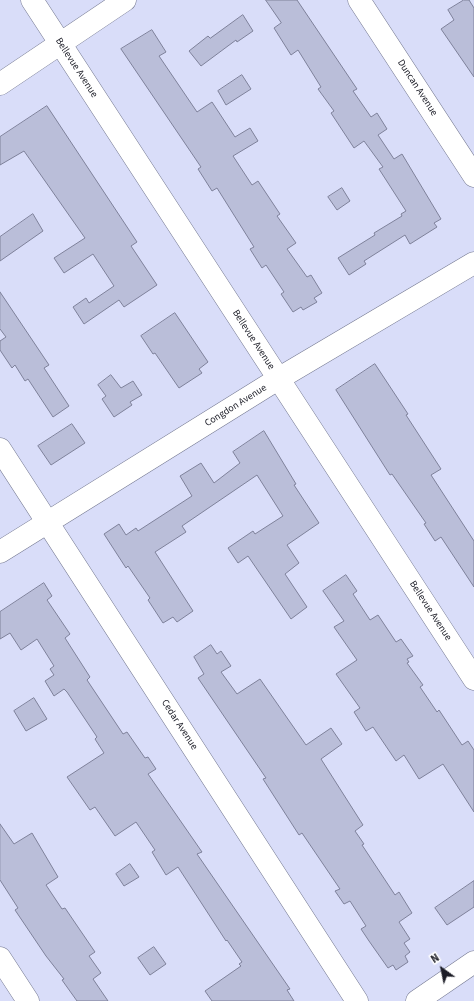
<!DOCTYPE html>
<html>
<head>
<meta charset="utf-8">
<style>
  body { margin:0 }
  #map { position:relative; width:474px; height:1001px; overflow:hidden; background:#d9ddf9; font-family:"Source Sans 3",sans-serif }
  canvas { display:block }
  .north { position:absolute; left:422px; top:949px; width:40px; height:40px; -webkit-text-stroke:3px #fff; paint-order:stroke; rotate:327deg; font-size:11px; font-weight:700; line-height:16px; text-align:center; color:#1b1c26 }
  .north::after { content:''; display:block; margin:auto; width:14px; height:18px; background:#1b1c26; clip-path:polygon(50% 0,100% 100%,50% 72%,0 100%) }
</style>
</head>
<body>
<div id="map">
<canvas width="474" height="1001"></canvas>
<div class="north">N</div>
</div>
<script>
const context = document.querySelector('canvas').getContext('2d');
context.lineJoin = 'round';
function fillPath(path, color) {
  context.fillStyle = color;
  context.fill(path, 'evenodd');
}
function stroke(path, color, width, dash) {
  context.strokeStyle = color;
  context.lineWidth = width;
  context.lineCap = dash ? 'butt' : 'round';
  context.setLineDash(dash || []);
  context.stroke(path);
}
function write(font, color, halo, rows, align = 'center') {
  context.font = font + ' "Source Sans 3",sans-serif';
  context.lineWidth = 3;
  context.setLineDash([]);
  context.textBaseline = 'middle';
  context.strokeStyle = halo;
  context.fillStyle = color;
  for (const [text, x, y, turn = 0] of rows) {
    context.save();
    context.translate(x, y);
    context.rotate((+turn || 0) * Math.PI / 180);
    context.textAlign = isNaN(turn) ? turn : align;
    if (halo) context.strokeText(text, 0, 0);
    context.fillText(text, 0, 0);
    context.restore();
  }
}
const building = new Path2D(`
  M 266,0 L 297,0 L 357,89 L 353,91 L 371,117 L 377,113 L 387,129 L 378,135 L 394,159 L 402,154 L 441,219 L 434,223 L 437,227 L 410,244 L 405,235 L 364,261 L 366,264 L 349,275 L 338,258 L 375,235 L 374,233 L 402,216 L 401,214 L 406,211 L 379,169 L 383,167 L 364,141 L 354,148 L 331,113 L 334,111 L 318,89 L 321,87 L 298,50 L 291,55 L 274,28 L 281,23 Z
  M 464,0 L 469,0 L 474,8 L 474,77 L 441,29 L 454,20 L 448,10 Z
  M 243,15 L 253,31 L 237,42 L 236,40 L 201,66 L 189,51 L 208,36 L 210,38 Z
  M 152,30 L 166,52 L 159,56 L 197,112 L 212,102 L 235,137 L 250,128 L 258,141 L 233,156 L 252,185 L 258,181 L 280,214 L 277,216 L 296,243 L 287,249 L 307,277 L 311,275 L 322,293 L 314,298 L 317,302 L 303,310 L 301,307 L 293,312 L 281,294 L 284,292 L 266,265 L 262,268 L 250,249 L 254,247 L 217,188 L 212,191 L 198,169 L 201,167 L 121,49 Z
  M 242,75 L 251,89 L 226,105 L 218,91 Z
  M 47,106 L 137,242 L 131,246 L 157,285 L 124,307 L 119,300 L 84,324 L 73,307 L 86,298 L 89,303 L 114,286 L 93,254 L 64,273 L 54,258 L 85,238 L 24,151 L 0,165 L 0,137 Z
  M 342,188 L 350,201 L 337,210 L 328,197 Z
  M 33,214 L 43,231 L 0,261 L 0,237 Z
  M 0,292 L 49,365 L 44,368 L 69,406 L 53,417 L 28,379 L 25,381 L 15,365 L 12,368 L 0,350 L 0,341 L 6,337 L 0,329 Z
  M 175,313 L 208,362 L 199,369 L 202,373 L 179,388 L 155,353 L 153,354 L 141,336 Z
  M 375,364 L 408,414 L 406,415 L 441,469 L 431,475 L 474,541 L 474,587 L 441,537 L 435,541 L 424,524 L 426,523 L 392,474 L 390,475 L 336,390 Z
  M 111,375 L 121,388 L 133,381 L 142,395 L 130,402 L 132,405 L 114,417 L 102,399 L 106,396 L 98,385 Z
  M 72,424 L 85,443 L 51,465 L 38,446 Z
  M 264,431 L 296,484 L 294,485 L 319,523 L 287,545 L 299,563 L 285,574 L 307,607 L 291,619 L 248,556 L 238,563 L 228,548 L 253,531 L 255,534 L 283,516 L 257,475 L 182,526 L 186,532 L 155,552 L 193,611 L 177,622 L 173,617 L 163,623 L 148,600 L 150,598 L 128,566 L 126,568 L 104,534 L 119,524 L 126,535 L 136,528 L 138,531 L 192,496 L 180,476 L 201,463 L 214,483 L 240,463 L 233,452 Z
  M 346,575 L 357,591 L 353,594 L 370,620 L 378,615 L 396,642 L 401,639 L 413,656 L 407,659 L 409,662 L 407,663 L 423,685 L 420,687 L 437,712 L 439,710 L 462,745 L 468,741 L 474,750 L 474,812 L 443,764 L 419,779 L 404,755 L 396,761 L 373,727 L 366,731 L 354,712 L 360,708 L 336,674 L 357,660 L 334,627 L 344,621 L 323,591 Z
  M 44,583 L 52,596 L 47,600 L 70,634 L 65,638 L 90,677 L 87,680 L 123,734 L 127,732 L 145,758 L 148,757 L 156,769 L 148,774 L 202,852 L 197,854 L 290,989 L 287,990 L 294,1001 L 212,1001 L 205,991 L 241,966 L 239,964 L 242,962 L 227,940 L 226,941 L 178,867 L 166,875 L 152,852 L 155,850 L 136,822 L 115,836 L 95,807 L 90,810 L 67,777 L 104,753 L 95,739 L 97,737 L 67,692 L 64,689 L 54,696 L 45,681 L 54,675 L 50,669 L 54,666 L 37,639 L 21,650 L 10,633 L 0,639 L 0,612 Z
  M 211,645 L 217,654 L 221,651 L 231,666 L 221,672 L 237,694 L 260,679 L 306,745 L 331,728 L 342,744 L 321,759 L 363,825 L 355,831 L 364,844 L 362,845 L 395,895 L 399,892 L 412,913 L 399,922 L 410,939 L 404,943 L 410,952 L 405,956 L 408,962 L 396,970 L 393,965 L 388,968 L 369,941 L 361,929 L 366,926 L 350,901 L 344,904 L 335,891 L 340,889 L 302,833 L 299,835 L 263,779 L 266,778 L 198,678 L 204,674 L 194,657 Z
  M 34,698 L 47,719 L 26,731 L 14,711 Z
  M 0,824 L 14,844 L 32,833 L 58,877 L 46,885 L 62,909 L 65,908 L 95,952 L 89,956 L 101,973 L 93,979 L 108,1001 L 77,1001 L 62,980 L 64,979 L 46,956 L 15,910 L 18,908 L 0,880 Z
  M 130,864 L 139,877 L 124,886 L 116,874 Z
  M 474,881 L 474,907 L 447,925 L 435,908 Z
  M 154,947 L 166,964 L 150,975 L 138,958 Z`);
const minor = new Path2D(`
  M 32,0 L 474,679
  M 359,0 L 474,176
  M 0,84 L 125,0
  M 0,449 L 357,1001
  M 0,552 L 278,379 L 474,263
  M 0,958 L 28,1001
  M 417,1001 L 474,962`);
const streetNames = [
  ["Bellevue Avenue",76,68,57],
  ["Duncan Avenue",417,88,57],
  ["Bellevue Avenue",253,340,57],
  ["Congdon Avenue",236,406,-32],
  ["Bellevue Avenue",430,611,57],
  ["Cedar Avenue",179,725,57]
];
fillPath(building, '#babed9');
stroke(building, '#7e819a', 1);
stroke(minor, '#747890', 23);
stroke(minor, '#fff', 22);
write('10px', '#1b1c26', '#fff', streetNames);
</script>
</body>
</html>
